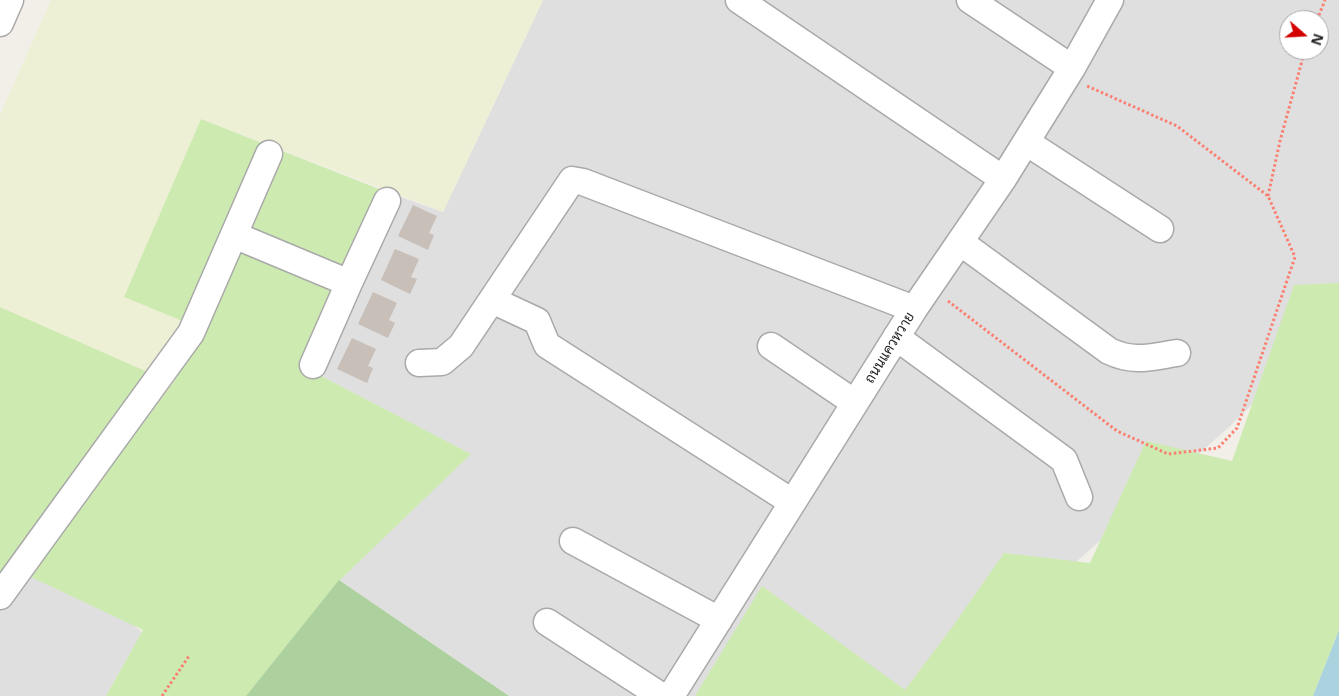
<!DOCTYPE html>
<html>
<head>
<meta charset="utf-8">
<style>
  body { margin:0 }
  #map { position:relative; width:1339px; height:696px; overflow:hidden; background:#f2efe9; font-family:"Open Sans",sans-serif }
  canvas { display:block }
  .north { position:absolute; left:1279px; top:10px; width:50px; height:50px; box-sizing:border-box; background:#fff; border:1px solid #a7a7a7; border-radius:50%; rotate:109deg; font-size:14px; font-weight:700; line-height:20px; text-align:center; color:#222 }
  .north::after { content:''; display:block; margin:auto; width:18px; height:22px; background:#d40000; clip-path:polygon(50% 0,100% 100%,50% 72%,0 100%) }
</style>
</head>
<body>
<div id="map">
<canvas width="1339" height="696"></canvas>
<div class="north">N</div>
</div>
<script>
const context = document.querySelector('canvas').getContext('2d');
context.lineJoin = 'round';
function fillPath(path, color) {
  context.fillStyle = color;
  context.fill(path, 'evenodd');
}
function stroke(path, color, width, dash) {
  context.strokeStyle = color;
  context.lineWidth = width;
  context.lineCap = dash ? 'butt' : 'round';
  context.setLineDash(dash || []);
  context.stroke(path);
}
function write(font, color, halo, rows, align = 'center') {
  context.font = font + ' "Open Sans",Sarabun,sans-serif';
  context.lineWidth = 5;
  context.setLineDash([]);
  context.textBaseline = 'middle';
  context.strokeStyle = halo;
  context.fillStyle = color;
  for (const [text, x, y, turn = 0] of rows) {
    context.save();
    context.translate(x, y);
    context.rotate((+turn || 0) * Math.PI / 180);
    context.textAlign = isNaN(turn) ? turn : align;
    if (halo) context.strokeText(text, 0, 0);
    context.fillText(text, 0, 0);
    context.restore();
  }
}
const residential = new Path2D(`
  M 543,0 L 1339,0 L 1339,319 L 1229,427 L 1059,577 L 920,696 L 509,696 L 339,580 L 470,454 L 300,365 L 379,189 L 443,212 ZM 1289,20 L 1319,20 L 1319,50 L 1289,50 Z
  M 24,537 L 142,632 L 106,696 L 0,696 L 0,570 Z`);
const farmland = new Path2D(`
  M 51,0 L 543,0 L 443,212 L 201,119 L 125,297 L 186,321 L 150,373 L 0,307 L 0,115 Z`);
const grass = new Path2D(`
  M 201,119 L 379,189 L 300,365 L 471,454 L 340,580 L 246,696 L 106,696 L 143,630 L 29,576 L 175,380 L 207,331 L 124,297 Z
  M 1339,283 L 1339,630 L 1313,696 L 695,696 L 762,586 L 905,690 L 953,626 L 1004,553 L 1090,563 L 1146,441 L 1232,461 L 1294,285 Z
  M 0,307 L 150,373 L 0,581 Z`);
const forest = new Path2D(`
  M 339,580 L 509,696 L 246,696 Z`);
const water = new Path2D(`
  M 1339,630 L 1339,696 L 1313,696 Z`);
const building = new Path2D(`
  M 413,205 L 437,216 L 429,233 L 434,235 L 428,250 L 398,236 Z
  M 395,249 L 419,259 L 411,277 L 417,279 L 410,294 L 381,280 Z
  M 373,292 L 397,303 L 389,320 L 395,323 L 388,338 L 358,324 Z
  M 352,338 L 376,349 L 368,366 L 373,368 L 367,383 L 337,369 Z`);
const path = new Path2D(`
  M 1317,20 L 1325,0
  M 1268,196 L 1280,141 L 1305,50
  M 948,301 L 1117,431 L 1168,454 L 1218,448 L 1237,428 L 1295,257 L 1268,196 L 1177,126 L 1087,86
  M 162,696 L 189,656`);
const minor = new Path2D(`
  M 739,0 L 1003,179
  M 970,0 L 1072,68
  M 0,23 L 10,0
  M 1026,142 L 1160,229
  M 234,235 L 349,283 L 387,201
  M 960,242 L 1109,351 C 1134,363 1151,357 1177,353
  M 492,300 L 537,321 L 547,345 L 792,502
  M 896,337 L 1064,460 L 1079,497
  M 771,346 L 855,403
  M 419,363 L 442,362 L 461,346 L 572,180 L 583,182 L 914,309
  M 313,365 L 349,283
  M 573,541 L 719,620
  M 0,596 L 191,333 L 269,154
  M 547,622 L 661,696
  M 671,696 L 914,309 L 1003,179 L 1072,68 L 1110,0`);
const streetNames = [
  ["ถนนแควหวาย",890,348,-58]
];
fillPath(residential, '#e0dfdf');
fillPath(farmland, '#eef0d5');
fillPath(grass, '#cdebb0');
fillPath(forest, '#add19e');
fillPath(water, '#aad3df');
fillPath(building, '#c7bfb8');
stroke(minor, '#a9a9a9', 29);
stroke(path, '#fa8072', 3, [2.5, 2.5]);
stroke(minor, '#fff', 26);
write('14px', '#222', '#fff', streetNames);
</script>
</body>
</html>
